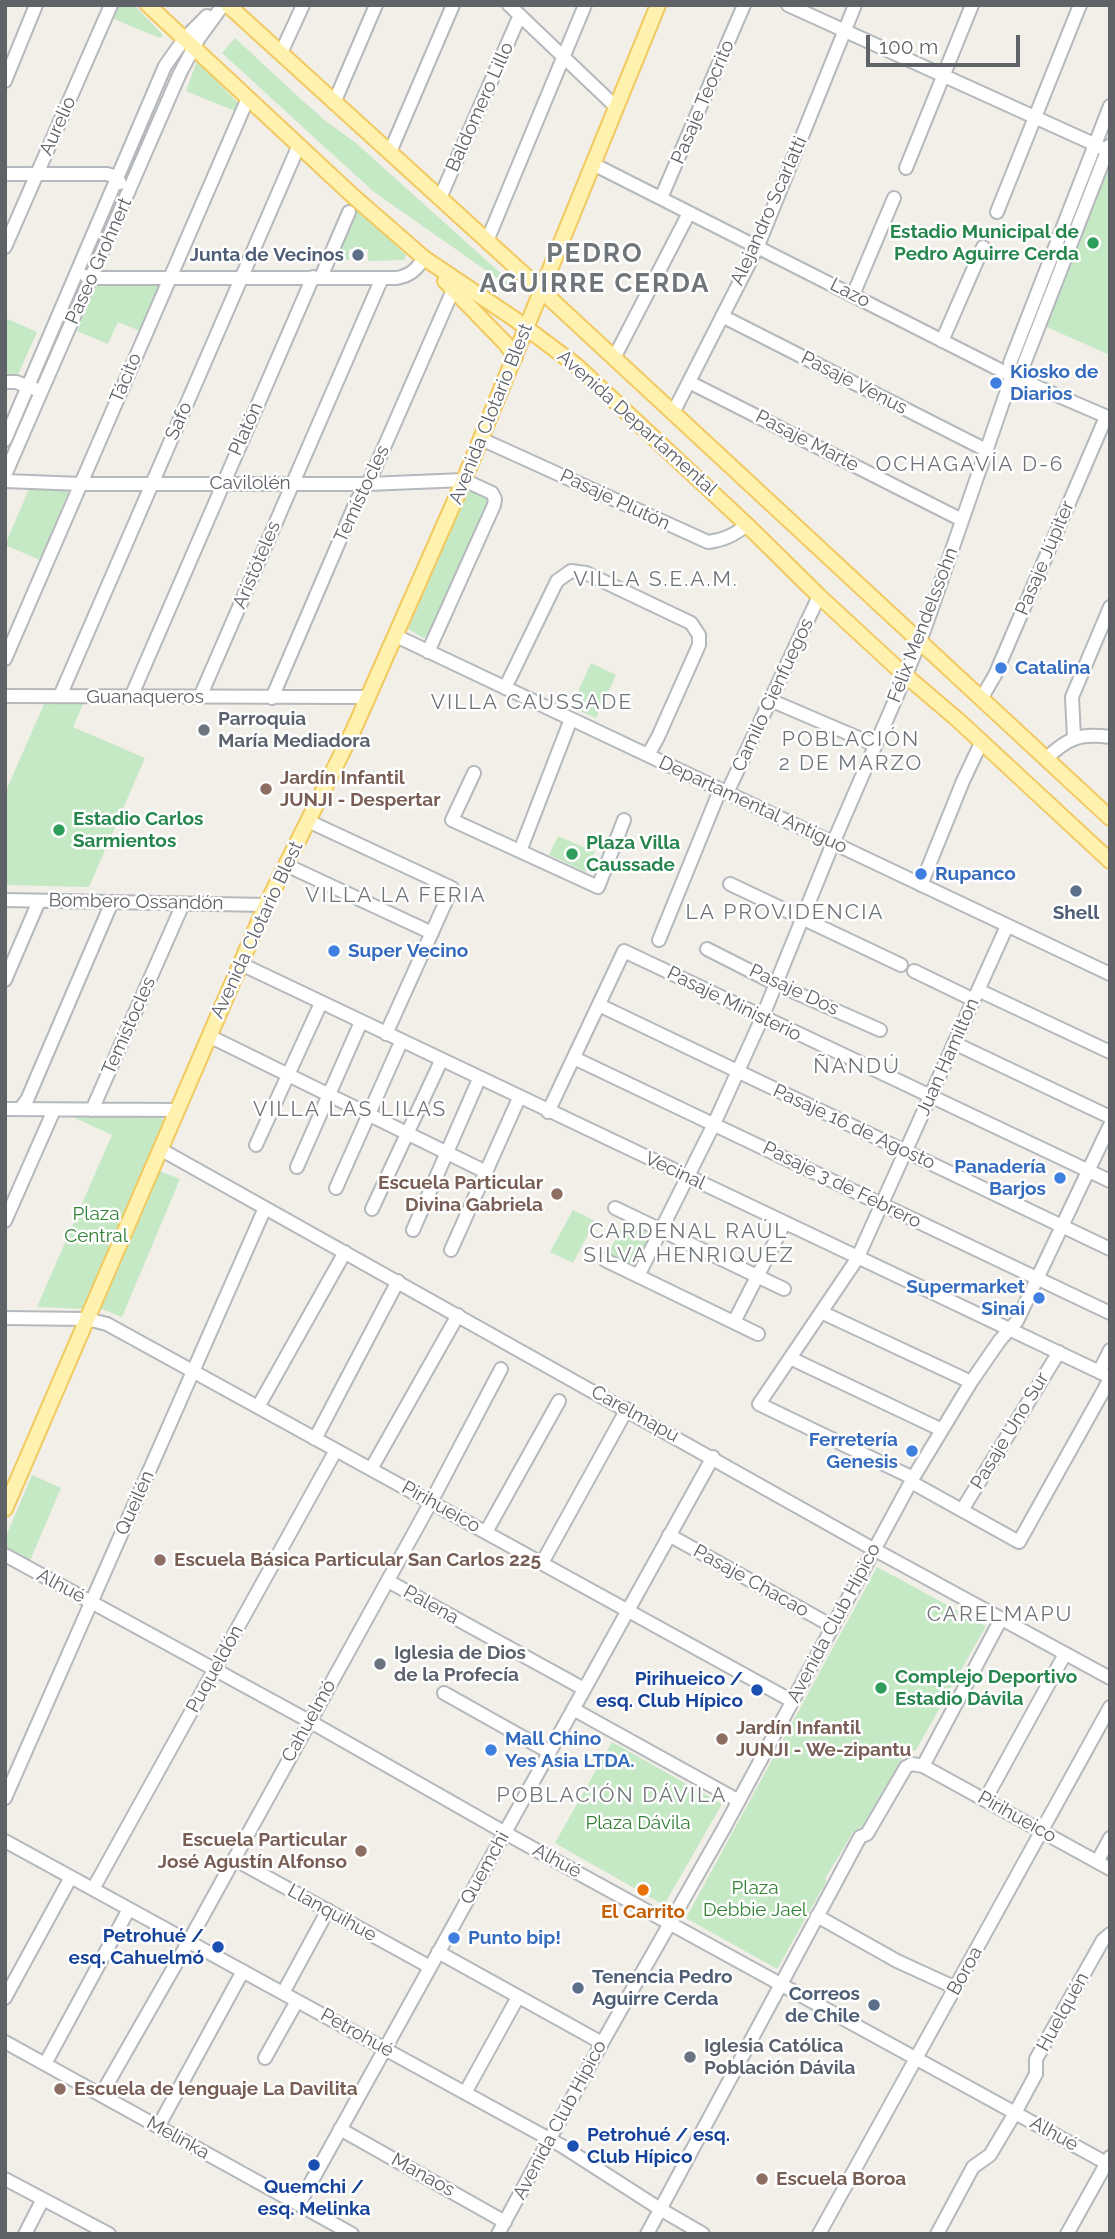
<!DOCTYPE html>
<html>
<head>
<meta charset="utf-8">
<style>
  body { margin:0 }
  #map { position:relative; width:1115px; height:2239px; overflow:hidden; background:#f1efe8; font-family:Raleway,sans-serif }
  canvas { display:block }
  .frame { position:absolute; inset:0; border:7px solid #5f6368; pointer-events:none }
  .scale { position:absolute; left:866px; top:35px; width:154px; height:32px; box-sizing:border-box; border:4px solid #5f6368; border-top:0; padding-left:9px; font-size:21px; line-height:24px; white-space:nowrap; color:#5f6368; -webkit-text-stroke:5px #fff; paint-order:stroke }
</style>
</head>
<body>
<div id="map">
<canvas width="1115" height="2239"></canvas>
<div class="frame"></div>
<div class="scale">100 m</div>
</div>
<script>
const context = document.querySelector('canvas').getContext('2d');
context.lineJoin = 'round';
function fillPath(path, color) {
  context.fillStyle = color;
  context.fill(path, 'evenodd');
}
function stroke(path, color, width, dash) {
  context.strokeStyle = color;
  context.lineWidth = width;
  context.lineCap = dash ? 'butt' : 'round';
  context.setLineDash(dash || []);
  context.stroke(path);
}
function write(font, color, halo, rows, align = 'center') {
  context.font = font + ' Raleway,sans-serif';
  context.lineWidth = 5;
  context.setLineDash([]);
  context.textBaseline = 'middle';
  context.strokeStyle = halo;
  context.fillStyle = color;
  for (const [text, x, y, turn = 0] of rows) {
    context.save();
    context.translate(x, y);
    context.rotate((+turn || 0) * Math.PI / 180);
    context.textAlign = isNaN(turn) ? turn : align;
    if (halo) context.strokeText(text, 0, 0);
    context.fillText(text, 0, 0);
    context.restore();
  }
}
const green = new Path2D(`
  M 114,5 L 134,5 L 163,35 L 160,38 L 109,17 Z
  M 235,38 L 303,101 L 327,122 L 356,143 L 515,286 L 514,290 L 374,192 L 352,172 L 222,53 Z
  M 197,61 L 240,105 L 237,112 L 186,91 Z
  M 1110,161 L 1110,355 L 1042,325 Z
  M 356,207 L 406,255 L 404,260 L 368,261 L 368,249 L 349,249 L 349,260 L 333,260 Z
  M 96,286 L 165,286 L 145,333 L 118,322 L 108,344 L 77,331 Z
  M 5,318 L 37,332 L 17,377 L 5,372 Z
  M 470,484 L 494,494 L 428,637 L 423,638 L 408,629 Z
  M 29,489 L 69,490 L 40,560 L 5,545 Z
  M 591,663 L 616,675 L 596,718 L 571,707 Z
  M 45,702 L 84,702 L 73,727 L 145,758 L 89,887 L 5,885 L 5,793 Z
  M 558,836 L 595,852 L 586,872 L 549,855 Z
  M 160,1115 L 164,1122 L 83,1309 L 37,1307 L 112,1135 L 71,1116 Z
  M 157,1170 L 180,1179 L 122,1317 L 99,1308 Z
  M 573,1210 L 595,1221 L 573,1263 L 550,1252 Z
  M 626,1219 L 653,1233 L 634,1269 L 607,1256 Z
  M 32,1475 L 61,1488 L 29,1563 L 5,1549 L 5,1539 Z
  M 877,1567 L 986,1626 L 916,1750 L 906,1752 L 861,1828 L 853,1832 L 825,1879 L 826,1882 L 777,1969 L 686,1918 Z
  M 612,1742 L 722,1804 L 664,1905 L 555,1843 Z`);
const minor = new Path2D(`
  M 509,5 L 616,107
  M 788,5 L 1107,150
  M 281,53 L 303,5
  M 5,81 L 36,5
  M 334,103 L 376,5
  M 390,152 L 453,5
  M 593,164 L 1012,376 L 1110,418
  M 906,168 L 972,5
  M 5,174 L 107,174 L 117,177 L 120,183
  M 440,198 L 520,15
  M 661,198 L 744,5
  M 997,212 L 1080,5
  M 487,241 L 585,5
  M 5,247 L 111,5
  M 86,276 L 92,278 L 397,278 C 411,275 416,270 424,258
  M 321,277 L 349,212
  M 853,295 L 894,198
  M 722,316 L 986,450
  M 942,341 L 983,247
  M 614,358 L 689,213
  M 1012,376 L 1022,369 L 1109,146
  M 5,382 L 16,382 L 35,389
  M 689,382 L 962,520
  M 673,413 L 757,248 L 855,5
  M 481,439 L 708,542 C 724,540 734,535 747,525
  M 5,440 L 165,66 L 184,39 L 207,16
  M 5,475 L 180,73 L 199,38 L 223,5
  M 5,481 L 81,484 L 368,484 L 464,480 L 492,493 L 495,499 L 494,505 L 428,652
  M 396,636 L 1110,974
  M 5,659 L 248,98
  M 505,688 L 557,581 L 571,571 L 586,573 L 691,623 L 699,635 L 699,645 L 658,737 L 648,755
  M 5,696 L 369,697
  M 60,696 L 299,145
  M 131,697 L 313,277
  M 200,697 L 382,278
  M 272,698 L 357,500 L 368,484 L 453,290
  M 981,699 L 995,675 L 1106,417
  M 770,700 L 875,745
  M 1074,738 L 1072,697 L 1110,607
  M 1046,759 C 1067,738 1080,733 1110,737
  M 474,773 L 452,820 L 598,887 L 624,820
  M 727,793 L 819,596
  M 308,821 L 452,888 L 386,1034
  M 520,851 L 571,719
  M 286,865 L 432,933
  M 730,884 L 901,965
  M 921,885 L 963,781 L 982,741
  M 5,900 L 266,905
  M 659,940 L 720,790
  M 707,949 L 776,984 L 880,1030
  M 241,964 L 1110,1377
  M 914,971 L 974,1000
  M 5,980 L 39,901
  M 978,990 L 1110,1052
  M 599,1005 L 1110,1249
  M 209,1036 L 486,1172
  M 954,1043 L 1110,1117
  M 574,1058 L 1110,1313
  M 5,1109 L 177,1110
  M 20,1109 L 27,1100 L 112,902
  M 92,1110 L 183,904
  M 548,1112 L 624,951 L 1110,1181
  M 256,1145 L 321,1003
  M 160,1149 L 866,1545 L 1110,1678
  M 297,1167 L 361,1022
  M 336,1188 L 401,1042
  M 615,1208 L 784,1289
  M 372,1209 L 441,1061
  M 5,1221 L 54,1110
  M 413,1230 L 479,1079
  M 451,1250 L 519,1098
  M 605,1260 L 758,1334
  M 638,1276 L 714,1124 L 762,1018 L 833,843 L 906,675 L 925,628 L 1012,376 L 1010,363 L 1110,106
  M 821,1312 L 971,1382
  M 5,1318 L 87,1319 L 107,1324 L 792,1701
  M 734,1322 L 784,1224
  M 790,1358 L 942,1430
  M 1099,1372 L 1110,1350
  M 258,1407 L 345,1252
  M 315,1439 L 398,1281
  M 371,1469 L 458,1315
  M 913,1478 L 759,1404 L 857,1259 L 1007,926
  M 911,1482 L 1019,1542 L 1110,1379
  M 962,1510 L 1059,1352
  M 486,1532 L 559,1401
  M 669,1535 L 832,1626
  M 5,1555 L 309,1721 L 516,1839 L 1110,2165
  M 542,1563 L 627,1409
  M 388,1581 L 584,1689
  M 444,1693 L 549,1752
  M 573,1709 L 739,1801
  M 923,1766 L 1001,1619
  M 5,1798 L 265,1208
  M 985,1800 L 1065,1654
  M 5,1841 L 562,2146 L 660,2209 L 703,2234
  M 234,1859 L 430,1967
  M 1097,1862 L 1110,1838
  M 93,1889 L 336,1450
  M 817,1916 L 897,1961 L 956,1988
  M 438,1952 L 602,2043
  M 283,1993 L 328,1910
  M 5,1998 L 71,1877
  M 5,2042 L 352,2234
  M 265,2058 L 297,2001
  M 45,2064 L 129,1909
  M 465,2093 L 518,1997
  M 101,2095 L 189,1941 L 431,1502 L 501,1369
  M 158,2127 L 243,1971
  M 340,2129 L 505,2222
  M 5,2179 L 109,2234
  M 299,2204 L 713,1457
  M 25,2234 L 43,2199
  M 498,2234 L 602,2043 L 724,1828 L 913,1478 L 971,1382 L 1000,1340 L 1017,1321 L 1110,1125
  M 647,2234 L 860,1837 L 867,1834 L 906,1767 L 912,1764 L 923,1766 L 1110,1869
  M 819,2234 L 1110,1707
  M 937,2234 L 973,2167 L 990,2155 L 1015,2113 L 1036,2074 L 1036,2059 L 1103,1940 L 1110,1934
  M 1067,2234 L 1110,2157`);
const major = new Path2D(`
  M 148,5 L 354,197 L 424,258 L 513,318 L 577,366 L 747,525 L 819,596 L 898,669 L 958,720 L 1110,861
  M 228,5 L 529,279 L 1110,818
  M 445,281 L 506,344 L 515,357
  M 5,1509 L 266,905 L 353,731 L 464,480 L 658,5`);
const markers = [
  [1093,243,7,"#2e9e5b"],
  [358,255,7,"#5c6f8a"],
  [996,383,7,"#3f7fe0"],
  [1001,668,7,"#3f7fe0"],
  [204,730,7,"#6b7280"],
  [266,789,7,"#8d6e63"],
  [59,830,7,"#2e9e5b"],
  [572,854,7,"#2e9e5b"],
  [921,874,7,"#3f7fe0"],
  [1076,891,7,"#5c6f8a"],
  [334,951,7,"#3f7fe0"],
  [1060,1178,7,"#3f7fe0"],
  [557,1194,7,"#8d6e63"],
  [1039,1298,7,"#3f7fe0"],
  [912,1451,7,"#3f7fe0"],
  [160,1560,7,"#8d6e63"],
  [380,1664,7,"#6b7280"],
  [881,1688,7,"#2e9e5b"],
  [757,1690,7,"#1a4fb4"],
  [722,1739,7,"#8d6e63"],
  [491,1750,7,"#3f7fe0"],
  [361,1851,7,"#8d6e63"],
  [643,1890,7,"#e8710a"],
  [454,1938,7,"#3f7fe0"],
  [218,1947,7,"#1a4fb4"],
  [578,1988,7,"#5c6f8a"],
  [874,2005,7,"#5c6f8a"],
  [690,2057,7,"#6b7280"],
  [60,2089,7,"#8d6e63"],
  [573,2146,7,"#1a4fb4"],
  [314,2165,7,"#1a4fb4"],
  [762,2179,7,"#8d6e63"]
];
const streetNames = [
  ["Pasaje Teocrito",703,102,-67],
  ["Baldomero Lillo",480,107,-66],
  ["Aurelio",58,126,-66],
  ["Alejandro Scarlatti",769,211,-66],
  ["Paseo Grohnert",99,261,-66],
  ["Lazo",850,293,27],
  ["Tácito",126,378,-67],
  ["Pasaje Venus",854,383,27],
  ["Avenida Clotario Blest",491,414,-68],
  ["Safo",179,421,-66],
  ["Avenida Departamental",637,423,42],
  ["Platón",246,429,-66],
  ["Pasaje Marte",807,441,27],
  ["Cavilolén",250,483],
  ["Temístocles",362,494,-65],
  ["Pasaje Plutón",615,500,25],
  ["Pasaje Júpiter",1045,558,-67],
  ["Aristóteles",257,565,-67],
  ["Félix Mendelssohn",923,625,-69],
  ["Camilo Cienfuegos",773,695,-65],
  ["Guanaqueros",145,697],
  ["Departamental Antiguo",753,805,25],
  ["Bombero Ossandón",136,902,1],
  ["Avenida Clotario Blest",257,930,-65],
  ["Pasaje Dos",794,990,25],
  ["Pasaje Ministerio",734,1004,26],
  ["Temístocles",129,1026,-66],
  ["Juan Hamilton",948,1057,-66],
  ["Pasaje 16 de Agosto",854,1127,25],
  ["Vecinal",675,1171,25],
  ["Pasaje 3 de Febrero",842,1185,26],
  ["Carelmapu",635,1414,29],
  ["Pasaje Uno Sur",1010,1431,-59],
  ["Queilén",135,1503,-66],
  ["Pirihueico",441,1507,29],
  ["Pasaje Chacao",751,1581,29],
  ["Alhué",61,1586,28],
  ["Palena",431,1605,29],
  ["Avenida Club Hípico",834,1623,-62],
  ["Puqueldón",215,1669,-61],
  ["Cahuelmó",309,1721,-61],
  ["Pirihueico",1017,1817,29],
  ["Alhué",557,1861,28],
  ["Quemchi",485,1868,-61],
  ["Llanquihue",332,1913,29],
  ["Boroa",965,1971,-61],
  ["Huelquén",1063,2012,-61],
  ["Petrohué",357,2033,29],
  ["Avenida Club Hípico",560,2120,-62],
  ["Alhué",1054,2134,29],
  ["Melinka",178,2138,29],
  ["Manaos",423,2175,29]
];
const leisureNames = [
  ["Estadio Municipal de",1079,232,"right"],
  ["Pedro Aguirre Cerda",1079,254,"right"],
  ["Estadio Carlos",73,819],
  ["Sarmientos",73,841],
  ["Plaza Villa",586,843],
  ["Caussade",586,865],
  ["Complejo Deportivo",895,1677],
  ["Estadio Dávila",895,1699]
];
const serviceNames = [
  ["Junta de Vecinos",344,255],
  ["Shell",1076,913,"center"],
  ["Tenencia Pedro",592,1977,"left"],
  ["Aguirre Cerda",592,1999,"left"],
  ["Correos",860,1994],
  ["de Chile",860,2016]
];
const shopNames = [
  ["Kiosko de",1010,372],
  ["Diarios",1010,394],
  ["Catalina",1015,668],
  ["Rupanco",935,874],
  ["Super Vecino",348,951],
  ["Panadería",1046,1167,"right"],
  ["Barjos",1046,1189,"right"],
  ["Supermarket",1025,1287,"right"],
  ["Sinai",1025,1309,"right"],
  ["Ferretería",898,1440,"right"],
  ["Genesis",898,1462,"right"],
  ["Mall Chino",505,1739],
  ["Yes Asia LTDA.",505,1761],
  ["Punto bip!",468,1938]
];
const worshipNames = [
  ["Parroquia",218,719],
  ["María Mediadora",218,741],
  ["Iglesia de Dios",394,1653],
  ["de la Profecía",394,1675],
  ["Iglesia Católica",704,2046],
  ["Población Dávila",704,2068]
];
const educationNames = [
  ["Jardín Infantil",280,778],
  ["JUNJI - Despertar",280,800],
  ["Escuela Particular",543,1183,"right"],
  ["Divina Gabriela",543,1205,"right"],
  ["Escuela Básica Particular San Carlos 225",174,1560],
  ["Jardín Infantil",736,1728],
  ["JUNJI - We-zipantu",736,1750],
  ["Escuela Particular",347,1840,"right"],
  ["José Agustín Alfonso",347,1862,"right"],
  ["Escuela de lenguaje La Davilita",74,2089],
  ["Escuela Boroa",776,2179]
];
const parkNames = [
  ["Plaza",96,1214],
  ["Central",96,1236],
  ["Plaza Dávila",638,1823],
  ["Plaza",755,1888],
  ["Debbie Jael",755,1910]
];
const transitNames = [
  ["Pirihueico /",743,1679],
  ["esq. Club Hípico",743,1701],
  ["Petrohué /",204,1936],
  ["esq. Cahuelmó",204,1958],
  ["Petrohué / esq.",587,2135,"left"],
  ["Club Hípico",587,2157,"left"],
  ["Quemchi /",314,2187,"center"],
  ["esq. Melinka",314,2209,"center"]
];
const foodNames = [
  ["El Carrito",643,1912]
];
const neighbourhoodNames = [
  ["OCHAGAVÍA D-6",970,465],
  ["VILLA S.E.A.M.",656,580],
  ["VILLA CAUSSADE",532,703],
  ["POBLACIÓN",851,740],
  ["2 DE MARZO",851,764],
  ["VILLA LA FERIA",396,896],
  ["LA PROVIDENCIA",785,913],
  ["ÑANDÚ",857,1067],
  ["VILLA LAS LILAS",350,1110],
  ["CARDENAL RAÚL",689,1232],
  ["SILVA HENRIQUEZ",689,1256],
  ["CARELMAPU",1000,1615],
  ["POBLACIÓN DÁVILA",612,1796]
];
const districtNames = [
  ["PEDRO",595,254],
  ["AGUIRRE CERDA",595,284]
];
fillPath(green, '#c5e8c5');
stroke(minor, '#b5b8bc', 16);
stroke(major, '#f2c960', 18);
stroke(minor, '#fff', 12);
stroke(major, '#fff2af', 14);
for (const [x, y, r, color] of markers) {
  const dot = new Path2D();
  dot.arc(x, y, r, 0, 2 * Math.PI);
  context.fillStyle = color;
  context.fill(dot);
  stroke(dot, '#fff', 2.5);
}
write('19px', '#5f6368', '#fff', streetNames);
write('bold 19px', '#27864d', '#fff', leisureNames, 'left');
write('bold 19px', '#4e5e75', '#fff', serviceNames, 'right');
write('bold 19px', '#366cbe', '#fff', shopNames, 'left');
write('bold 19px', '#5b616d', '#fff', worshipNames, 'left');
write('bold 19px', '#785e54', '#fff', educationNames, 'left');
write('19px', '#348238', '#fff', parkNames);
write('bold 19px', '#164399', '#fff', transitNames, 'right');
write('bold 19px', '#c56008', '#fff', foodNames);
context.letterSpacing = '2px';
write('21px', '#70757a', '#fff', neighbourhoodNames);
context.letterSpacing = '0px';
context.letterSpacing = '2px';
write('bold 26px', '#70757a', '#fff', districtNames);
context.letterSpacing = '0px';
</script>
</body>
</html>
